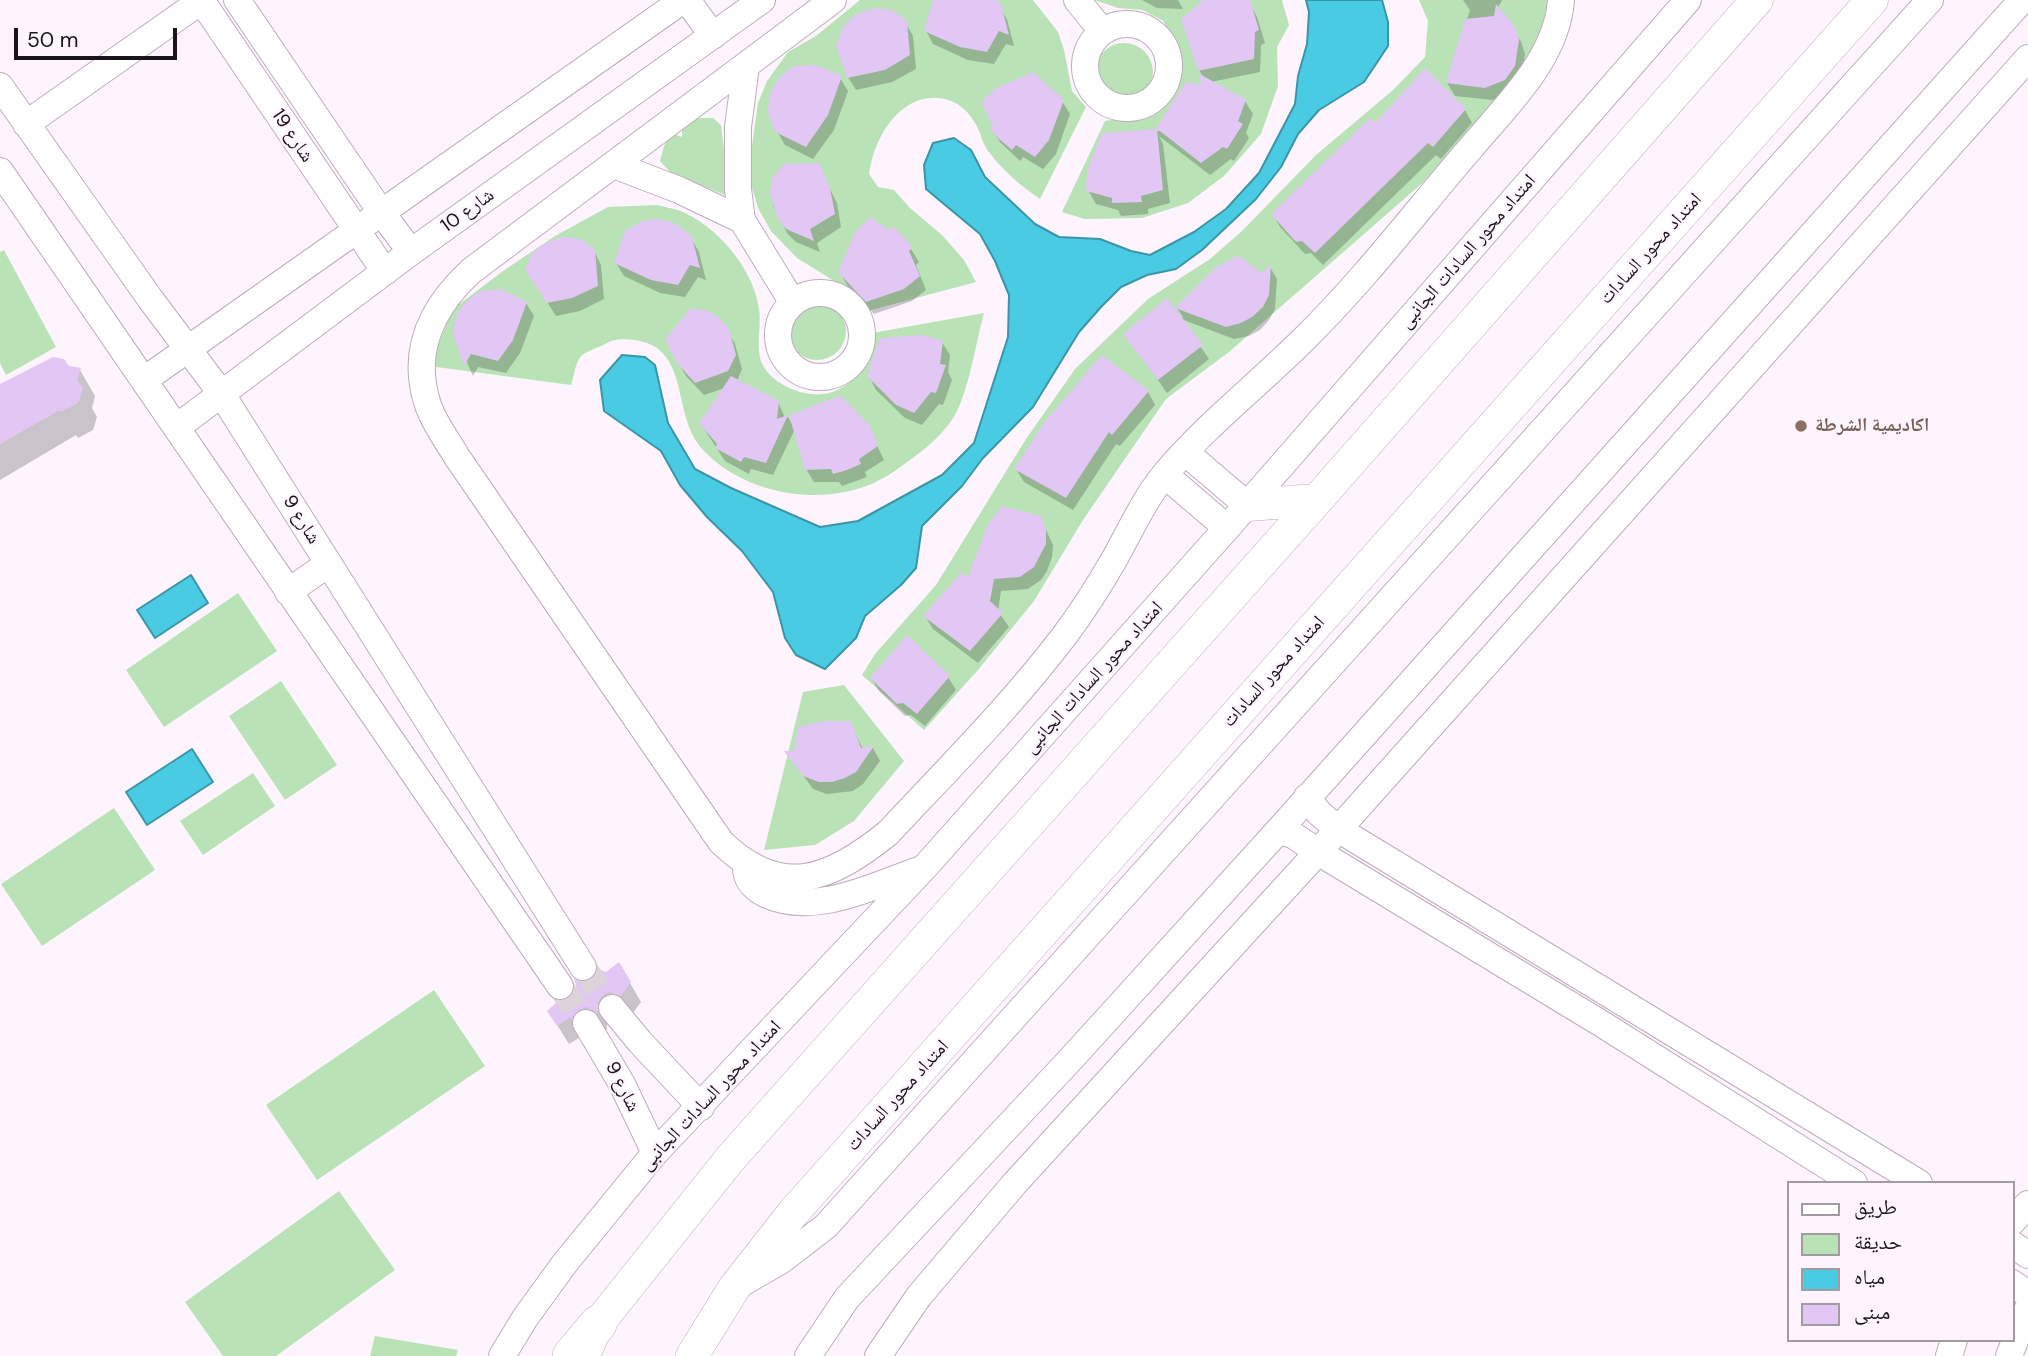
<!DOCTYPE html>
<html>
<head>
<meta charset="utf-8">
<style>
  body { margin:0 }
  #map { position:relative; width:2028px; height:1356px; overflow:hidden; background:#fef4fd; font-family:"DM Sans","Noto Naskh Arabic",sans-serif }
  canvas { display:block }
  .legend { position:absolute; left:1787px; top:1181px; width:228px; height:161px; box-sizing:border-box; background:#fef4fd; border:2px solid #a39ba2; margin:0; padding:9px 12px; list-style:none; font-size:21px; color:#1a151a }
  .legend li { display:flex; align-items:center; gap:14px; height:35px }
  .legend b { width:35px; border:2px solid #a39ba2 }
  .scale { position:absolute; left:14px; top:28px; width:163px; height:32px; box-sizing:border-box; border:4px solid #1a151a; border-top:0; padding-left:9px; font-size:21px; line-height:24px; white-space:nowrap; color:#1a151a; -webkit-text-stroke:5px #fef4fd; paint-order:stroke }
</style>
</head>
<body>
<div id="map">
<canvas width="2028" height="1356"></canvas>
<ul class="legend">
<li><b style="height:9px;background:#fff"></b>طريق</li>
<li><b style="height:19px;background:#b9e2b7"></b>حديقة</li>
<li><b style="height:19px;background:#49cce3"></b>مياه</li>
<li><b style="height:19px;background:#e2c6f4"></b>مبنى</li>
</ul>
<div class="scale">50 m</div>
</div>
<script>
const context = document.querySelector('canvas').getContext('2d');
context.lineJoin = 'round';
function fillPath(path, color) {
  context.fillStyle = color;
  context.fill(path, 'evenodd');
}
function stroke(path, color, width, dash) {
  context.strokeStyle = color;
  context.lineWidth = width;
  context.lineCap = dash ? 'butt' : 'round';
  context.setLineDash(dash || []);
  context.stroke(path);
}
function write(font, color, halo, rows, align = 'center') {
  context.font = font + ' "DM Sans","Noto Naskh Arabic",sans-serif';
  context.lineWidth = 5;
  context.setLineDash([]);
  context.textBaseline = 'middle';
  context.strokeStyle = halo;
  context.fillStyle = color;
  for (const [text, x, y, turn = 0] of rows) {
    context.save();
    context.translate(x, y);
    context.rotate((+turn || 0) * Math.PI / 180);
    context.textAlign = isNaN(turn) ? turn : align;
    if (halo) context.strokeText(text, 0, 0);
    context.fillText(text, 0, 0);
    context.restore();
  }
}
const green = new Path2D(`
  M 860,0 L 1033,0 L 1058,32 L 1064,50 L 1072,91 L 1086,107 L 1040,199 C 1021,186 1003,171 989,152 C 982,144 981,132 975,123 C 960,95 927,90 903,109 C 883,125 873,149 869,174 L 878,187 L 894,190 L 910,208 L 942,235 L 964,260 L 976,282 L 864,312 L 847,289 L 797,258 L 771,231 L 758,208 L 748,174 L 758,103 L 767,81 L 788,52 L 816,36 Z
  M 1094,0 L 1282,0 L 1289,25 L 1277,47 L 1278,86 L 1261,134 L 1224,176 L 1188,203 L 1142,218 L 1085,219 L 1062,212 L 1105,121 L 1149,114 L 1167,99 L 1181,73 L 1177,47 L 1163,21 L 1143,10 L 1118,8 Z
  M 1419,0 L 1549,0 L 1549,29 L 1467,144 L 1229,352 L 1166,399 L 1083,520 L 1034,601 L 978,670 L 924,730 L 862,675 L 875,654 L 936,585 L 1026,439 L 1075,369 L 1148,299 L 1210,259 L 1242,231 L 1316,155 L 1393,90 L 1425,57 L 1428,21 Z
  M1095 72a29 29 0 1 1 58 0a29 29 0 1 1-58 0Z
  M 701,118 L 713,118 L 721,125 L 730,197 L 671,173 L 660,161 L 664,146 L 672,133 L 682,137 L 682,127 L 691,119 Z
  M 657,205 C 664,207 671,208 678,210 C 716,224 754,269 759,309 C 762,327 754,352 764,367 C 774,385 804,397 824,394 C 853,390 874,359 872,333 L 984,313 C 976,342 969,390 955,415 C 944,433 930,445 914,457 C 901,467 888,476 874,483 C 819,507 746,494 705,452 C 674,421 688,372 657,348 C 646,340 623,337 611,341 C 606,343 601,347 596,348 C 592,350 586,352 582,355 C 575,362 574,376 571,385 L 429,366 L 453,309 L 503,271 L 555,236 L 608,207 Z
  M 4,250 L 56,347 L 6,375 L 0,363 L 0,252 Z
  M788 331a29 29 0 1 1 58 0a29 29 0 1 1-58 0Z
  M 238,593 L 277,651 L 164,727 L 126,670 Z
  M 281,681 L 337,765 L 285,800 L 229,716 Z
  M 844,685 L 904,761 L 854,821 L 815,845 L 764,850 L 803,692 Z
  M 253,773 L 275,806 L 203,855 L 180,821 Z
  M 114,808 L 155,870 L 42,946 L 1,884 Z
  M 434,990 L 485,1066 L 317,1180 L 266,1105 Z
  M 339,1191 L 395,1270 L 276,1356 L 223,1356 L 185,1302 Z
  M 375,1336 L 458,1350 L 456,1356 L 370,1356 Z`);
const water = new Path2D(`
  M 1306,0 L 1382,0 L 1388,22 L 1388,46 L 1364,82 L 1319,110 L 1298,134 L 1281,167 L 1256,199 L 1202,250 L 1176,269 L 1147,275 L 1121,287 L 1101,307 L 1079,332 L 1033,407 L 983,458 L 962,486 L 922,526 L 916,568 L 901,585 L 865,616 L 856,638 L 825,669 L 796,655 L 785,638 L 773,592 L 742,551 L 707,517 L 680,485 L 661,451 L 604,411 L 600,380 L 622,355 L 645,357 L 655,365 L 668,423 L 695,469 L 731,488 L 820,527 L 858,521 L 942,475 L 974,443 L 1008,337 L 1009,295 L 995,261 L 980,234 L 926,189 L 924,165 L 933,143 L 954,138 L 971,150 L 985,177 L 1035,224 L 1059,237 L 1100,239 L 1131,251 L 1150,255 L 1194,232 L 1226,209 L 1259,173 L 1295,104 L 1298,76 L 1307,44 L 1309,12 Z
  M 191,575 L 208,603 L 155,638 L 137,610 Z
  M 192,749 L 213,782 L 147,825 L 126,792 Z`);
const shadow = new Path2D(`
  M 935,0 L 994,0 L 1007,19 L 1014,46 L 1006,44 L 994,64 L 968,60 L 933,44 L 926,31 Z
  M 1142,0 L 1178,0 L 1183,9 L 1157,8 Z
  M 1206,0 L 1241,0 L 1250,4 L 1257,17 L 1265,43 L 1261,45 L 1260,72 L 1211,82 L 1245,101 L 1253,114 L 1246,133 L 1249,138 L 1234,161 L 1231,159 L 1210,175 L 1159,136 L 1163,144 L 1170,203 L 1148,209 L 1148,214 L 1121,216 L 1118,210 L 1096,204 L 1088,190 L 1103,134 L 1160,131 L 1205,87 L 1204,78 L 1199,70 Z
  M 1463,0 L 1502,0 L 1495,13 L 1513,28 L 1521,42 L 1525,54 L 1521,80 L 1512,92 L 1493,100 L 1455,96 L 1447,83 L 1470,10 Z
  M 905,22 L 913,36 L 916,69 L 892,82 L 856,90 L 848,77 Z
  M 840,78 L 848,91 L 834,130 L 813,159 L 785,145 L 777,131 Z
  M 1062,101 L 1070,114 L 1056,154 L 1043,169 L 1023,157 L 1020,161 L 1000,142 L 992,129 Z
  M 1465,110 L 1472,123 L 1441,159 L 1436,155 L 1323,265 L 1311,253 L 1305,254 L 1280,227 L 1273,214 L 1375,125 Z
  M 818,165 L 837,203 L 841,227 L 817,243 L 820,252 L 796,242 L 787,233 L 773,205 L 772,194 Z
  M 691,238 L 699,252 L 706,280 L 698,277 L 685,297 L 660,293 L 624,276 L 616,263 Z
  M 911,249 L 919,262 L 916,265 L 926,290 L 912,301 L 874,314 L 847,285 L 840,272 Z
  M 594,251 L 601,265 L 604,299 L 580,311 L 556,316 L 535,283 Z
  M 1270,267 L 1277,279 L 1275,309 L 1269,320 L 1260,330 L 1249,336 L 1234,339 L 1181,319 L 1209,359 L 1167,393 L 1126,334 L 1181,319 L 1183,317 L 1177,308 L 1261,275 Z
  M 526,303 L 534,316 L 520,353 L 506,373 L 478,367 L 473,376 L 456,337 Z
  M 727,330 L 735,344 L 742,369 L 737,381 L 778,402 L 785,418 L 788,417 L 793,426 L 868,427 L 884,460 L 865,472 L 867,477 L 842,486 L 839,482 L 814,482 L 806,469 L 795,429 L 773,475 L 751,469 L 749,474 L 725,461 L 701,424 L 725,388 L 704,395 L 686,376 L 678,362 Z
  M 942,342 L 950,355 L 948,372 L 952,380 L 943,405 L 939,404 L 922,425 L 905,418 L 876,390 L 869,376 Z
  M 68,368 L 80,370 L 95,396 L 92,408 L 97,417 L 93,430 L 78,438 L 76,435 L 0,480 L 0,386 Z
  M 1148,392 L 1155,405 L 1120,446 L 1116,444 L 1073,510 L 1024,482 L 1016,469 Z
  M 1040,517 L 1053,545 L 1052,557 L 1047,571 L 1041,580 L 1028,589 L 1001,591 L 998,611 L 1009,627 L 978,663 L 933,629 L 925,616 Z
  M 948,677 L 956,690 L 925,726 L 911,715 L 905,716 L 879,691 L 872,679 Z
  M 850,723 L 863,749 L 873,748 L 880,761 L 863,784 L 853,791 L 827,794 L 813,789 L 787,753 L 796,752 Z
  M 630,983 L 641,1002 L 632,1014 L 612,1015 L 607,1023 L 607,1030 L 598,1026 L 569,1044 L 549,1012 L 569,1001 L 583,985 Z`);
const building = new Path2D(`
  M 933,0 L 996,0 L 1001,4 L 1009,35 L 999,31 L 987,52 L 960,47 L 924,31 Z
  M 1203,0 L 1250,0 L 1259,30 L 1255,32 L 1254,59 L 1198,71 L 1181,19 Z
  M 1496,4 L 1515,27 L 1519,40 L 1515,66 L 1505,80 L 1485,88 L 1446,83 L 1465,19 L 1494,16 Z
  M 876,8 L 892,10 L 907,21 L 910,55 L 885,70 L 847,78 L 836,46 L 842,28 L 851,18 L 863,11 Z
  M 815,65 L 842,76 L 828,115 L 806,147 L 775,132 L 768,113 L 769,100 L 772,88 L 781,76 L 793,66 Z
  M 1425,68 L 1466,109 L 1433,147 L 1428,143 L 1315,253 L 1302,241 L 1296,242 L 1271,214 L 1370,118 L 1375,123 Z
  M 1033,72 L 1064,100 L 1049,140 L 1035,157 L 1016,145 L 1012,150 L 999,139 L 990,129 L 993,126 L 981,102 L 996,88 Z
  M 1198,73 L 1246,100 L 1238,121 L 1243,124 L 1227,149 L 1223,147 L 1201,163 L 1156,128 L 1186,82 L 1202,85 Z
  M 1157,129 L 1163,190 L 1141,196 L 1142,202 L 1112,203 L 1112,198 L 1086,191 L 1087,171 L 1102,133 Z
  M 819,163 L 830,188 L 835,214 L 810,229 L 814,241 L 786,229 L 778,219 L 770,194 L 772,178 L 784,164 Z
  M 870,217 L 889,230 L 892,226 L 904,237 L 913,248 L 909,251 L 920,276 L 904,289 L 866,302 L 838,272 L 855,233 Z
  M 655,219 L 669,221 L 680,227 L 692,237 L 700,268 L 690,265 L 678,285 L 651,280 L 614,263 L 625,231 L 642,221 Z
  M 565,237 L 581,239 L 595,250 L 598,286 L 572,298 L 547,303 L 525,270 L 531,255 L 540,246 L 553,240 Z
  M 1238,255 L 1261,273 L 1271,265 L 1269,295 L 1263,307 L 1252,317 L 1241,323 L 1226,327 L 1175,308 L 1215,268 Z
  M 501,289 L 527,302 L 513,340 L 498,361 L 471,354 L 464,366 L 454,337 L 454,324 L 458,312 L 467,301 L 480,291 Z
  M 1167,298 L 1203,345 L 1158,380 L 1123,334 Z
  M 690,309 L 706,310 L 718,317 L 729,329 L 736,355 L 728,371 L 695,383 L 677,363 L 665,339 Z
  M 922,335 L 943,341 L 940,364 L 946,365 L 936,393 L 931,392 L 914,413 L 896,405 L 867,376 L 880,338 Z
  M 1102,355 L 1149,391 L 1112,435 L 1109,432 L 1066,498 L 1014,469 L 1046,420 Z
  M 53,357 L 64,359 L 69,366 L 81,368 L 77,380 L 83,389 L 78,403 L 61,412 L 60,410 L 0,444 L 0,384 Z
  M 731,376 L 779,401 L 777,419 L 788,415 L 766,463 L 744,457 L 741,462 L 715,448 L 717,444 L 699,423 Z
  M 837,397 L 842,397 L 870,426 L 878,446 L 859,459 L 861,464 L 847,470 L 833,474 L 831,469 L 805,470 L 789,415 Z
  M 1002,506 L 1041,516 L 1046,530 L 1046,544 L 1034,567 L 1020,577 L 994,579 L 990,601 L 1003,613 L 970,651 L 923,616 L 962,572 L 968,577 L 988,524 Z
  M 907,635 L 950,676 L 917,714 L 903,703 L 897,704 L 870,678 Z
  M 825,721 L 851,721 L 861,748 L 874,746 L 856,772 L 845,778 L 832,782 L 819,782 L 803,776 L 784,751 L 794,751 L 798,727 Z
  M 619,962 L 631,982 L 621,996 L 610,992 L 603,995 L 597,1003 L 597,1013 L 587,1007 L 579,1009 L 571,1019 L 569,1018 L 557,1026 L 547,1011 L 558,1001 L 568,999 L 574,993 L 576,985 L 574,979 L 583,983 L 591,981 L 598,969 L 606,972 Z`);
const minorTunnel = new Path2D(`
  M 583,967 L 612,1008
  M 560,986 L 586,1023`);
const minor = new Path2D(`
  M 201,0 L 385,272
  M 237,0 L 381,212 L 411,252
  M 687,0 L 713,36
  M 833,0 L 471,271 C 432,307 410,351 428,405 C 434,423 447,440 457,457 L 721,842 C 781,900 830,880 888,833 C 948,769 1011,706 1065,635 C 1083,611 1100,584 1115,558 C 1131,529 1144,500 1165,474 C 1207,424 1259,384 1305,338 C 1364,280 1415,213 1469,150 C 1505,107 1557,59 1561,0
  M 1077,0 L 1102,31
  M1085 66a42 42 0 1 1 84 0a42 42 0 1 1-84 0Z
  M 746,66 L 738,127 L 738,189 L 742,220 L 793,303
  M 0,86 L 151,300 L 221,393 L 583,967
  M 26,124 L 201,1
  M 614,165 L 679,190 L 742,220
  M 0,171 L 560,986
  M778 335a42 42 0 1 1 84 0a42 42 0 1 1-84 0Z
  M 144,380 L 683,0
  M 177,427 L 411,252 L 762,0
  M 1185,452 L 1247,505
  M 1165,475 L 1227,528
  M 288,592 L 328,564
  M 1307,797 L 1319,813 L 1338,829 L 1919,1183
  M 1278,831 L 1293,835 L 1318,852 L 1602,1024 L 1854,1183
  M 746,864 C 745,879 752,887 765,894 C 814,917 873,886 919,870
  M 612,1008 L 640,1042 L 701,1107
  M 586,1023 L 622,1084 L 655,1153
  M 2012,1222 L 2028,1204
  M 2012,1244 L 2028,1255
  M 2012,1283 L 2028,1294
  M 739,1285 L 782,1260 L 826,1226 L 1930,0
  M 502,1356 L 525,1318 L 565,1263 L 655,1153 L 924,868 L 1227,528 L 1688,0
  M 808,1356 L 847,1298 L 1070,1060 L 1278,831 L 2022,0
  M 878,1356 L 919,1296 L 1015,1183 L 1318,852 L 2028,58
  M 1949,1356 L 1954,1340
  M 2009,1356 L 2028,1308`);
const major = new Path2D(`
  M 1247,505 L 1317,500
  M 588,1346 L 598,1324 L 730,1159 L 1317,500 L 1757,0
  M 692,1356 L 734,1288 L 792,1214 L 1872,0`);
const highway = new Path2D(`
  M 571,1356 L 598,1324`);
const markers = [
  [1801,426,7,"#8d6e63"]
];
const streetNames = [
  ["شارع 19",292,136,56],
  ["شارع 10",468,211,-36],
  ["امتداد محور السادات",1651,249,-48],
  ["امتداد محور السادات الجانبى",1468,252,-49],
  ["شارع 9",301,520,58],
  ["امتداد محور السادات",1274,672,-48],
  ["امتداد محور السادات الجانبى",1094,678,-48],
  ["شارع 9",622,1087,63],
  ["امتداد محور السادات الجانبى",711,1096,-47],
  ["امتداد محور السادات",898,1096,-48]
];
const educationNames = [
  ["اكاديمية الشرطة",1815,426]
];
fillPath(green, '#b9e2b7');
fillPath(water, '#49cce3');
stroke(water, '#3b95a7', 2);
fillPath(shadow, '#0003');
fillPath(building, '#e2c6f4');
stroke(minorTunnel, '#dcd3db', 26, [26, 13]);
stroke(minor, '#bdadbb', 28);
stroke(major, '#bdadbb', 33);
stroke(highway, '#bdadbb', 38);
stroke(minor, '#fff', 26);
stroke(major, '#fff', 32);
stroke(highway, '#fff', 37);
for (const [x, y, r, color] of markers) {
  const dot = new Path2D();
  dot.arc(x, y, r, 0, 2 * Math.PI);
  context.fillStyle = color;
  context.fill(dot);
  stroke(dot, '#fef4fd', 2.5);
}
write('19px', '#1a151a', '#fef4fd', streetNames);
write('bold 19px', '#785e54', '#fef4fd', educationNames, 'left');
</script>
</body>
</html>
